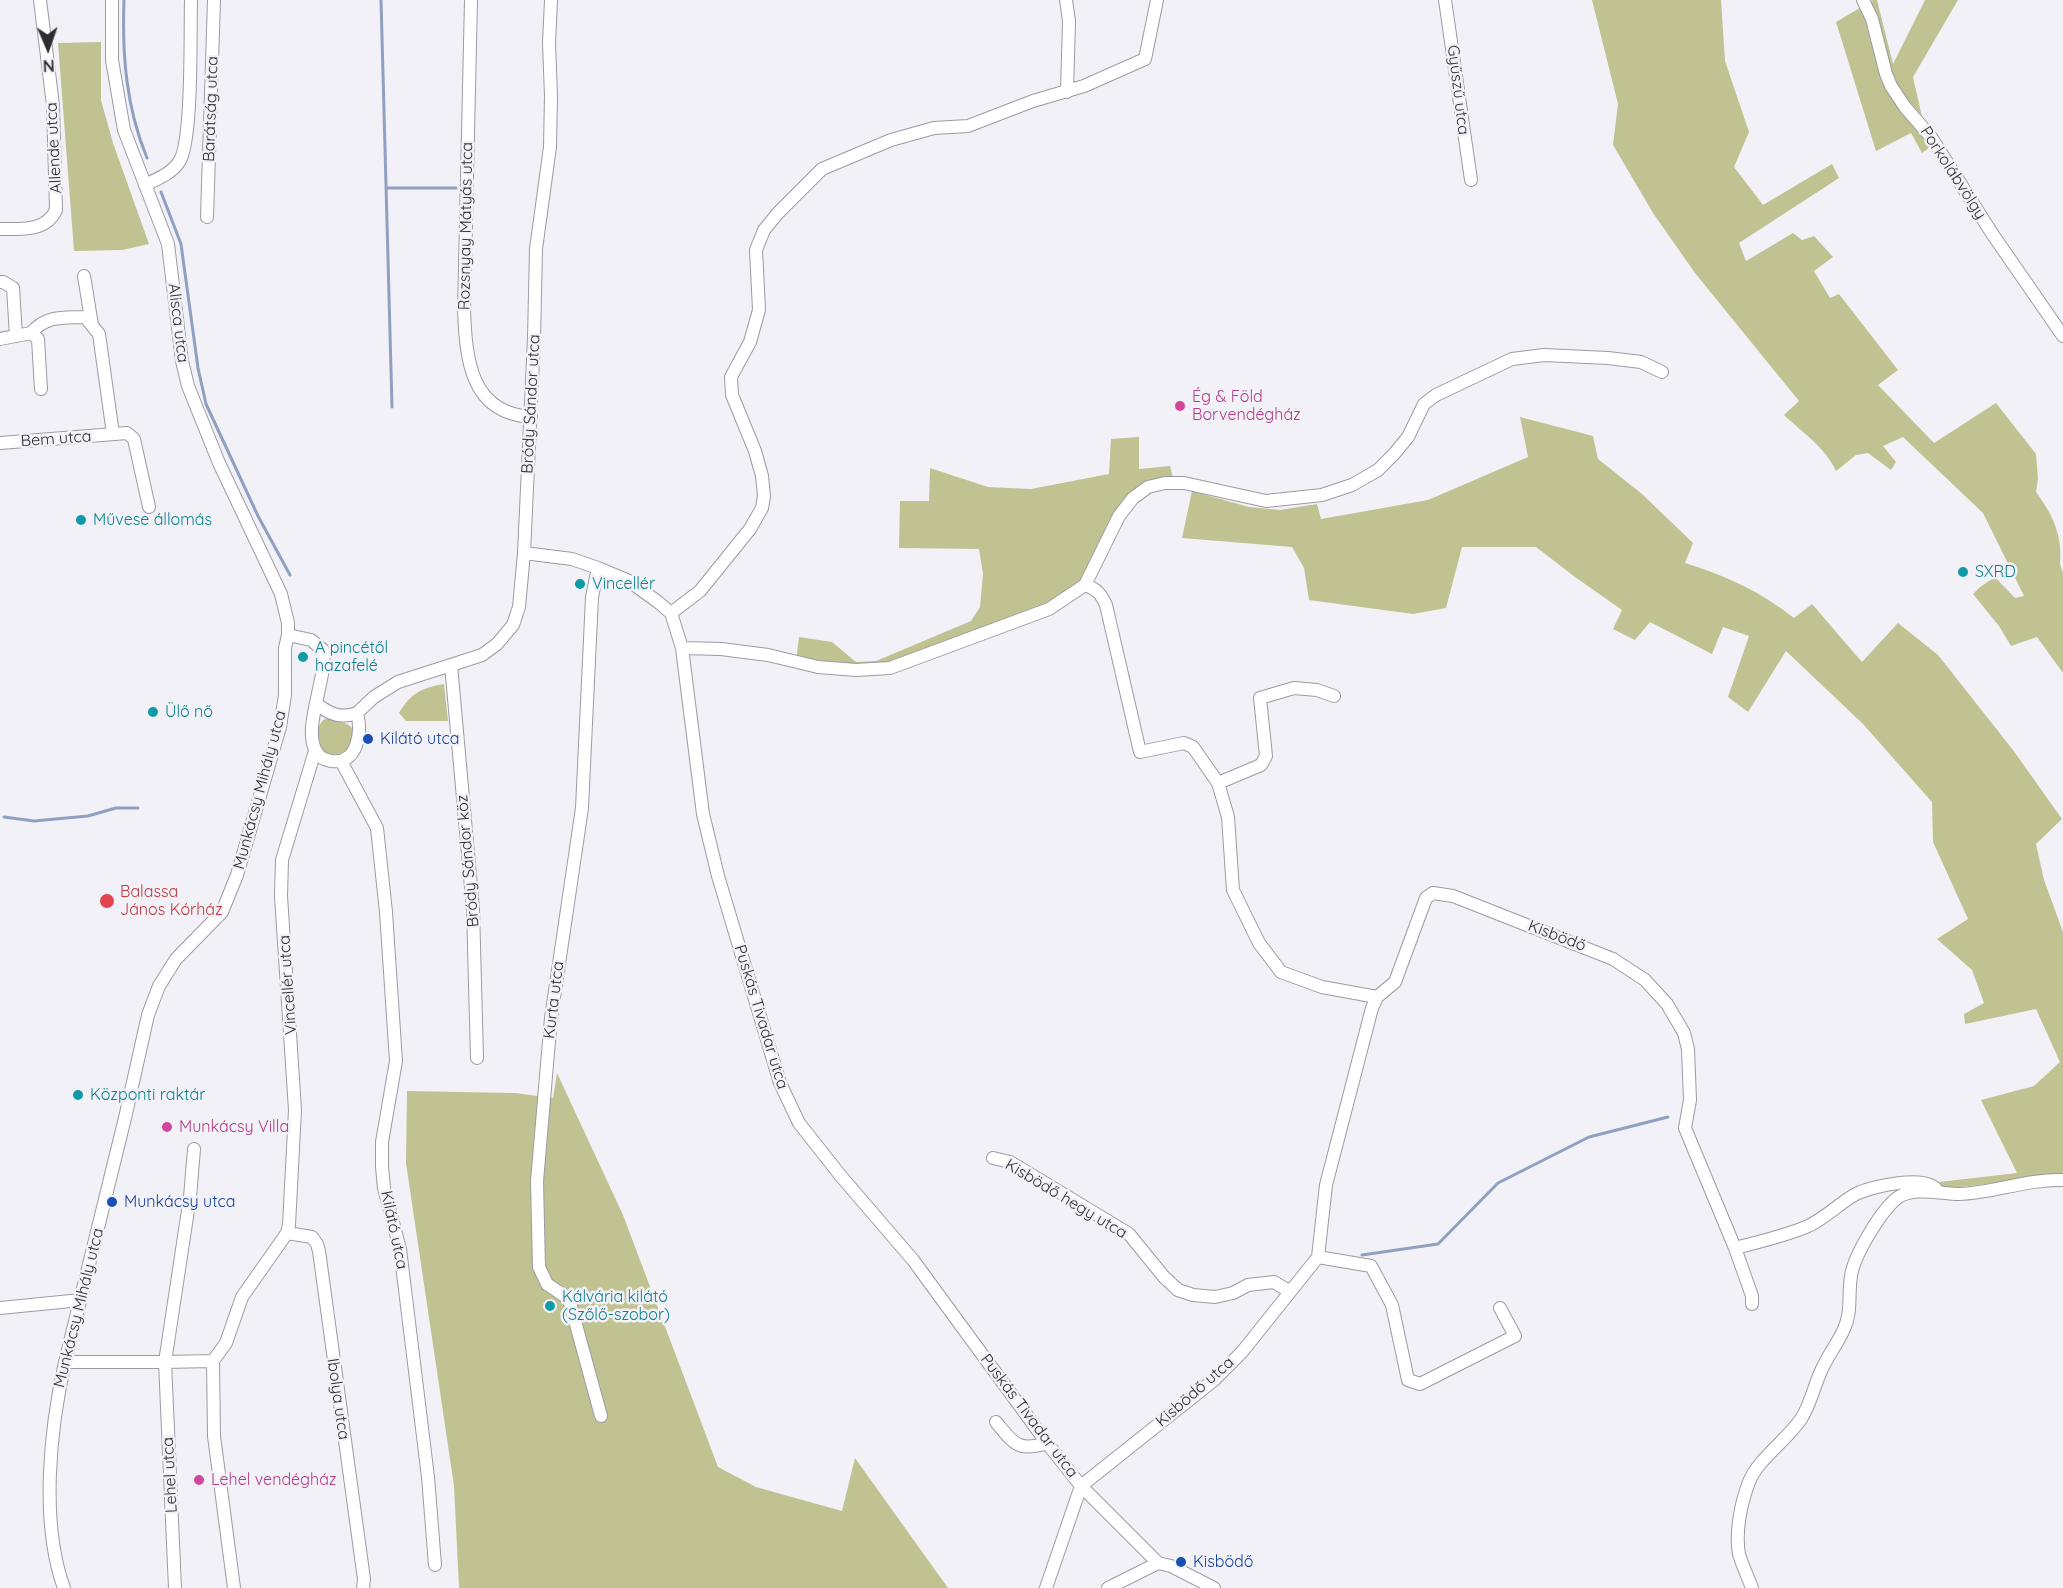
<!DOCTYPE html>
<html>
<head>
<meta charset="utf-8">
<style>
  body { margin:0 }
  #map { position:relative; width:2063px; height:1588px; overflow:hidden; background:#f2f1f8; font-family:Quicksand,sans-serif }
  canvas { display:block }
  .north { position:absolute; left:18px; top:18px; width:60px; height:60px; -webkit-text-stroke:4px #f2f1f8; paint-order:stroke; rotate:178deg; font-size:16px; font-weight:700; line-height:24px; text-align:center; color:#2e2d30 }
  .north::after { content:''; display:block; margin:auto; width:21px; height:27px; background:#2e2d30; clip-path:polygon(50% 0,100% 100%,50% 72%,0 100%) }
</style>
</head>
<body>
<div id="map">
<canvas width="2063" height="1588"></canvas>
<div class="north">N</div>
</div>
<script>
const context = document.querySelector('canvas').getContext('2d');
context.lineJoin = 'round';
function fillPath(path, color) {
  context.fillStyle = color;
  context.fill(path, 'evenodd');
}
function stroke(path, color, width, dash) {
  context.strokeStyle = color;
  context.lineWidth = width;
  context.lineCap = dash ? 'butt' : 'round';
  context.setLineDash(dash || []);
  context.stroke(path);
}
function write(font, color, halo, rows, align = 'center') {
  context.font = font + ' Quicksand,sans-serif';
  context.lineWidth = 5;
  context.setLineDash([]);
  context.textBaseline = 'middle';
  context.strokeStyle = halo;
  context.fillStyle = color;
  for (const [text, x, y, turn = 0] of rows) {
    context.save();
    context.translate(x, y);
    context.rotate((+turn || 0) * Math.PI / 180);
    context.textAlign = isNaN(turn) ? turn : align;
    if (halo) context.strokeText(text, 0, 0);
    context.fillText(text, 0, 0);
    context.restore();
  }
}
const green = new Path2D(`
  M 1592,0 L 1721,0 L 1725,61 L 1749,132 L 1734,167 L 1763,205 L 1832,164 L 1839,178 L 1739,243 L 1746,261 L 1793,233 L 1802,240 L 1814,236 L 1833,257 L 1814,271 L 1830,298 L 1839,294 L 1898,370 L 1878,385 L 1934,443 L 1996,403 L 2036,454 L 2038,479 L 2036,492 C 2052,514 2063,535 2060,564 L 2063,573 L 2063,673 L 2037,637 L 2011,646 L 1999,626 L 1973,594 L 1980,587 L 1995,577 L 2015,598 L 2024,596 L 1983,513 L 1903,437 L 1883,446 L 1896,462 L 1891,470 L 1868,453 L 1856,455 L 1836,471 C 1826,448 1802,432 1784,415 L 1799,401 L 1695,273 L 1653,213 L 1613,145 L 1618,104 Z
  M 1873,0 L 1877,0 L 1893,64 L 1925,0 L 1958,0 L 1913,77 L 1929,148 L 1922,153 L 1911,133 L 1876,151 L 1836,22 Z
  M 101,42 L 101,100 L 113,143 L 149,244 L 122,250 L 74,251 L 58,43 Z
  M 1520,417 L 1593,436 L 1598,459 L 1642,494 L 1693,543 L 1685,563 C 1724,575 1762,592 1794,618 L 1812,604 L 1862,662 L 1898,623 L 1938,655 L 2013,750 L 2062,819 L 2036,844 L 2044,880 L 2063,932 L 2063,1180 L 2051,1176 L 1944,1189 L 1939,1182 L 2017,1173 L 1981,1100 L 2034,1086 L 2060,1062 L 2036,1009 L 1965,1024 L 1964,1014 L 1984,1003 L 1972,970 L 1937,939 L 1968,919 L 1933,842 L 1932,802 L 1863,724 L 1786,651 L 1748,712 L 1728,697 L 1749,636 L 1723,627 L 1712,654 L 1650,622 L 1635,640 L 1613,629 L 1622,610 L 1575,577 L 1536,547 L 1462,547 L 1446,608 L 1413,614 L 1309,600 L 1304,568 L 1292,547 L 1182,538 L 1192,491 L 1249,507 L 1280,510 L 1317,504 L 1321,519 L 1428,500 L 1528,457 Z
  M 1139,437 L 1139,469 L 1170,466 L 1174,482 L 1133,498 L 1085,585 L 1049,609 L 890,668 L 796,662 L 799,637 L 832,642 L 856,662 L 876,661 L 971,621 L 980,607 L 983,574 L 979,549 L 899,548 L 900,501 L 929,501 L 930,468 L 988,487 L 1031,489 L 1109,474 L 1111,439 Z
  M 444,684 L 448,721 L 406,721 L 399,713 C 411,693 421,688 444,684 Z
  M 328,718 C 336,722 345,721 351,727 C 363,741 342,765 321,749 L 317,729 L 323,720 Z
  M 557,1073 L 623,1215 L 718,1467 L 756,1487 L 842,1511 L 855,1458 L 948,1588 L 459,1588 L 454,1486 L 406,1163 L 407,1091 L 515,1093 L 553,1098 Z`);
const stream = new Path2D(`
  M 124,0 C 122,55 126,107 147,158
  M 381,0 L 392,407
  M 386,188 L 456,188
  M 161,192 L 181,244 L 198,368 L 206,404 L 258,516 L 290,575
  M 4,817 L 34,821 L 88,816 L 116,808 L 138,808
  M 1362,1255 L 1438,1244 L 1498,1183 L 1589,1137 L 1668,1117`);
const minor = new Path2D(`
  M 471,0 L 464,310 C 466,359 470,413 531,417
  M 1066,0 L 1069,21 L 1067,92
  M 1445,0 L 1471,180
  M 1863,0 L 1872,19 L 1886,74 L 1891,86 L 1905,107 L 1931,137 L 1991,232 L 2063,336
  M 145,185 C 157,179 171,174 179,162 C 193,143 190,30 191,0
  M 207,217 L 214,0
  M 0,229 C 20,229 46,232 56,210 L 53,105 L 40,0
  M 84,276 L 92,325
  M 0,282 L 3,282 L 13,288 L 16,336
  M 31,333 C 47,315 62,318 85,317 L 99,334 L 113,434
  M 0,339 L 31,333 L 38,339 L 41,389
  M 0,443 L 127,433 L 134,439 L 149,507
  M 524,553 L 572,559 L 598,568 L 629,581 L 658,602 L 671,613 L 682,648 L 703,814 L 718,876 L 780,1083 L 799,1123 L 840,1175 L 913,1260 L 1047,1443 L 1081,1486 L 1158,1563
  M 598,568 L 592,597 L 582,808 L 551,1018 L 537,1181 L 539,1267 L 547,1284 L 569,1299 L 601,1416
  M 1085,585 C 1097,589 1101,594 1106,605 L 1140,752 L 1184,743 L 1193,747 L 1218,783 L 1228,817 L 1233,890 L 1259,943 L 1281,972 L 1322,987 L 1377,997
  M 671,613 L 700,591 L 750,529 L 762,508 L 764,496 L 762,476 L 755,451 L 732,395 L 731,377 L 750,342 L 759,310 L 756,250 L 764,230 L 778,213 L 822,169 L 891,140 L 934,128 L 968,126 L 1033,101 L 1084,86 L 1145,59 L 1157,0
  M 288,635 L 311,640 L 323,650 C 328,677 302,728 316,751 C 319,757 325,760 331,761 C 358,765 362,732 357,713 C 341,719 329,714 317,704
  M 682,648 L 721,649 L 768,655 L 818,667 L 856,670 L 890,668 L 1049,609 L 1085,585 L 1119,516 L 1133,498 L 1148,487 L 1165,483 L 1184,483 L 1266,501 L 1322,495 L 1352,485 L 1378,470 L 1394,454 L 1408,437 L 1424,404 L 1436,395 L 1512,359 L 1544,355 L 1608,358 L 1641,362 L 1662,372
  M 451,665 L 473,909 L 477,1058
  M 357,713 L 374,697 L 398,682 L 482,655 L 497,644 L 513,625 L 519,607 L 524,553 L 534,338 L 536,249 L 550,147 L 551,96 L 549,43 L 551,0
  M 341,761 L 377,828 L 386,912 L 396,1061 L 382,1142 L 382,1167 L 384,1188 L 400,1249 L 428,1477 L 435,1565
  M 1218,783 L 1261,765 L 1266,756 L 1260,698 L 1294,688 L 1317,690 L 1334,696
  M 993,1158 L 1010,1162 L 1129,1234 L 1164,1277 L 1178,1290 L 1193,1295 L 1215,1297 L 1233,1293 L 1248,1285 L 1274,1282 L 1289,1291
  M 287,1233 L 312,1237 L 317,1244 L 319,1251 L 364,1579 L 363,1588
  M 1735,1248 C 1759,1242 1784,1236 1806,1227 C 1825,1219 1839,1203 1856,1194 C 1872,1186 1930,1173 1938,1192
  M 1318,1257 L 1371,1266 L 1392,1305 L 1408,1380 L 1420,1384 L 1515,1336 L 1500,1308
  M 0,1308 L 81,1300
  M 65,1362 L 165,1362 L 190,1197 L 194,1149
  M 996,1422 C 1014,1444 1018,1452 1047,1443
  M 1158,1563 L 1171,1566 L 1214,1588
  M 64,1588 C 40,1522 50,1429 65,1362 L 125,1118 L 148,1015 L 159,986 L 176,959 L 222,912 L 237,875 L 280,727 L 285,695 L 285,648 L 288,635 L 288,623 L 281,594 L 219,463 L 188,386 L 182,361 L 168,244 L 124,130 L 112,60 L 112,0
  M 175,1588 L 165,1362 L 213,1361
  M 234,1588 L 214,1436 L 213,1361 L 226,1343 L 242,1297 L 287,1233 L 289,1225 L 295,1110 L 281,896 L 282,860 L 315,751
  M 1046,1588 L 1081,1486 L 1214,1380 L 1242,1352 L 1318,1257 L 1326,1185 L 1372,1008 L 1377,997 L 1395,982 L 1426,898 L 1433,893 L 1453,896 L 1613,959 L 1645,980 L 1667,1004 L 1684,1033 L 1688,1049 L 1690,1100 L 1685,1128 L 1735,1248 L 1752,1296 L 1752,1304
  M 1108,1588 L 1158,1563
  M 1752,1588 C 1748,1577 1742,1565 1739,1554 C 1735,1532 1741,1503 1749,1482 C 1758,1459 1786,1441 1801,1419 C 1811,1404 1814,1385 1822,1369 C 1828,1355 1838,1343 1844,1329 C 1852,1312 1848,1294 1851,1276 C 1854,1255 1881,1211 1897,1198 C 1913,1186 1941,1194 1959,1194 C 1993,1193 2027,1179 2063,1180`);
const markers = [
  [1180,406,6,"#d1479c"],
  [81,520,6,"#0f9aa8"],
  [1963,572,6,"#0f9aa8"],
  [580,584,6,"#0f9aa8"],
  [303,657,6,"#0f9aa8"],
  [153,712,6,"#0f9aa8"],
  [368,739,6,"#1a4fb4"],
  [107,901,8,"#e0444e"],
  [78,1095,6,"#0f9aa8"],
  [167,1127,6,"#d1479c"],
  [112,1202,6,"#1a4fb4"],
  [550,1306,6,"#0f9aa8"],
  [199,1480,6,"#d1479c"],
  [1181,1562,6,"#1a4fb4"]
];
const streetNames = [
  ["Gyűszű utca",1458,90,83],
  ["Barátság utca",211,109,-88],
  ["Allende utca",54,148,-93],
  ["Porkolábvölgy",1953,173,57],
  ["Rozsnyay Mátyás utca",466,226,-89],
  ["Alisca utca",178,323,83],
  ["Bródy Sándor utca",531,404,-87],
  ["Bem utca",56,439,-4],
  ["Munkácsy Mihály utca",260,790,-75],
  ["Bródy Sándor köz",468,861,-95],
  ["Kisbödő",1557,936,21],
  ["Vincellér utca",288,985,-94],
  ["Kurta utca",554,1000,-83],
  ["Puskás Tivadar utca",761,1017,73],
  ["Kisbödő hegy utca",1066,1199,31],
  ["Kilátó utca",394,1230,78],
  ["Munkácsy Mihály utca",79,1308,-76],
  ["Kisbödő utca",1195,1392,-41],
  ["Ibolya utca",338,1399,82],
  ["Puskás Tivadar utca",1029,1416,53],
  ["Lehel utca",170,1475,-93]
];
const hotelNames = [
  ["Ég & Föld",1192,397],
  ["Borvendégház",1192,415],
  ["Munkácsy Villa",179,1127],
  ["Lehel vendégház",211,1480]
];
const cultureNames = [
  ["Művese állomás",93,520],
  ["SXRD",1975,572],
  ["Vincellér",592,584],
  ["A pincétől",315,648],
  ["hazafelé",315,666],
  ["Ülő nő",165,712],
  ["Központi raktár",90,1095],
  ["Kálvária kilátó",562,1297],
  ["(Szőlő-szobor)",562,1315]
];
const transitNames = [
  ["Kilátó utca",380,739],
  ["Munkácsy utca",124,1202],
  ["Kisbödő",1193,1562]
];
const healthNames = [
  ["Balassa",120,892],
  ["János Kórház",120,910]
];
fillPath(green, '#c0c391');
stroke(stream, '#90a0c0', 3);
stroke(minor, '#9d9ba2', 14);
stroke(minor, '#fff', 12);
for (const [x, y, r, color] of markers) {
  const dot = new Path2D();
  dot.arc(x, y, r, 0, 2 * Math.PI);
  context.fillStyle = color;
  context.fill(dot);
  stroke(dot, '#f2f1f8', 2);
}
write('16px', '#2e2d30', '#f2f1f8', streetNames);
write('16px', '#b23c85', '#f2f1f8', hotelNames, 'left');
write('16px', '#0d838f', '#f2f1f8', cultureNames, 'left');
write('16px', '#164399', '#f2f1f8', transitNames, 'left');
write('16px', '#be3a42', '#f2f1f8', healthNames, 'left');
</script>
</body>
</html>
